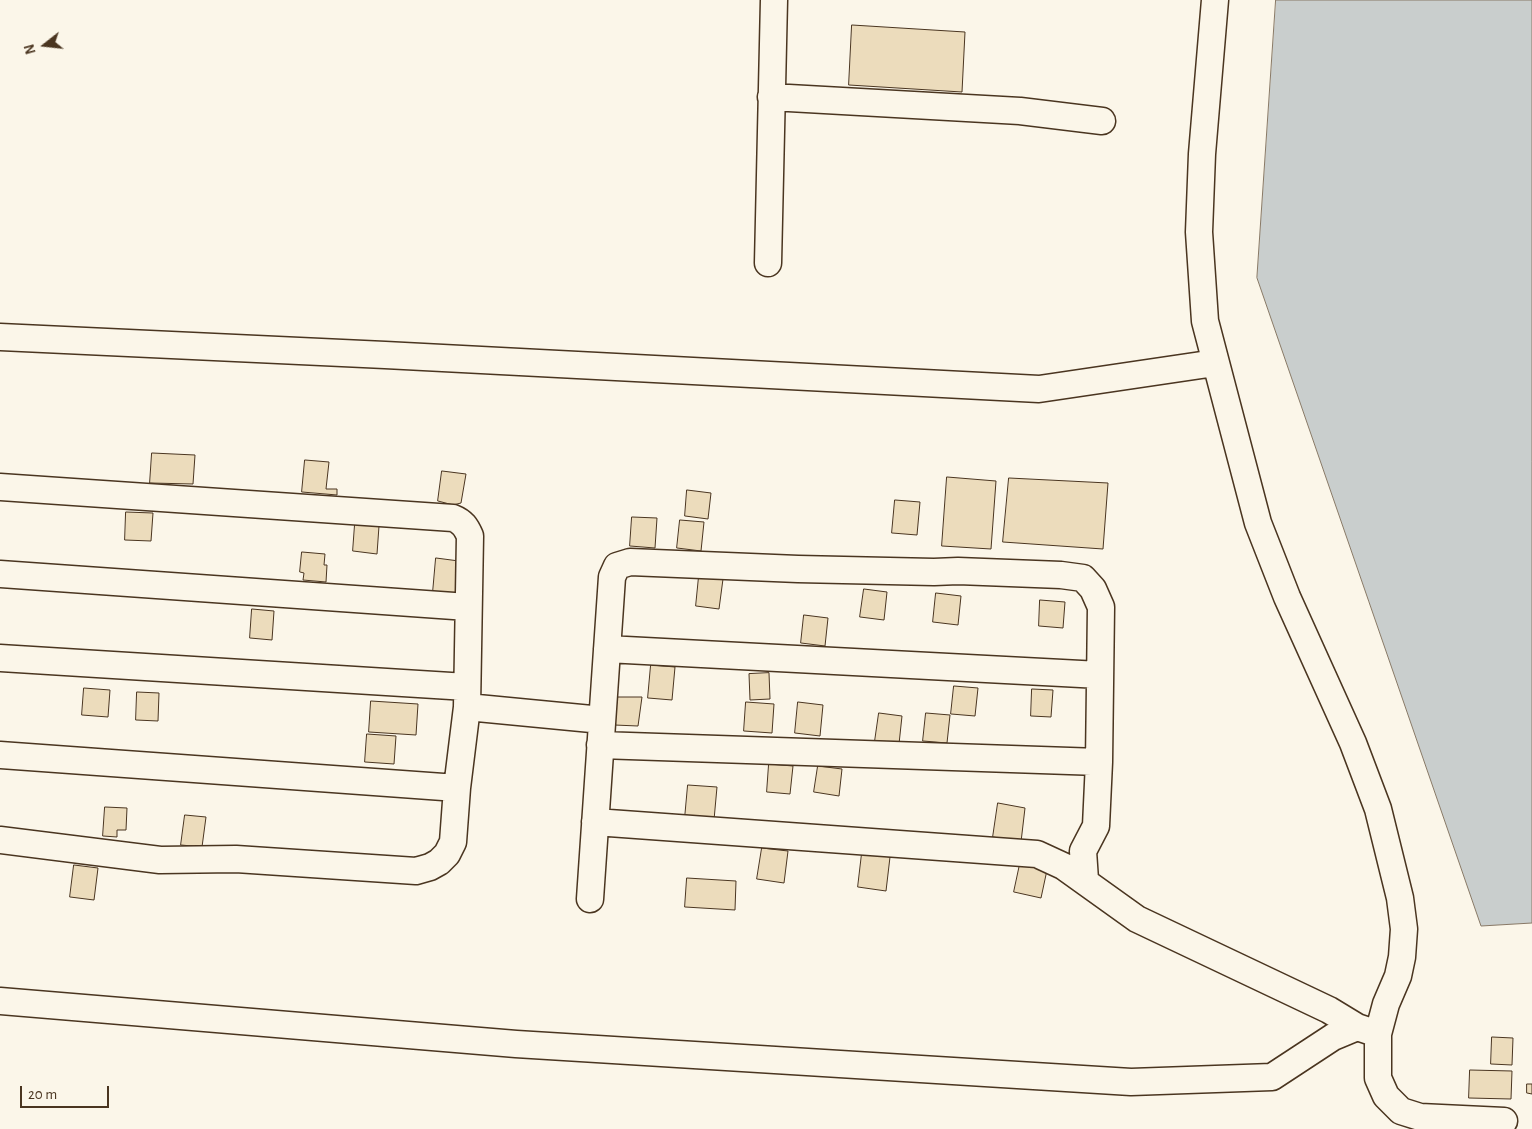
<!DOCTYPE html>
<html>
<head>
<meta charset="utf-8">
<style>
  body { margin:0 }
  #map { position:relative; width:1532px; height:1129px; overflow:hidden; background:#fbf6e9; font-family:"Alegreya Sans",sans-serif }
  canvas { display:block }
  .north { position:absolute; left:20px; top:20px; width:50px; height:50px; -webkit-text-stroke:4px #fbf6e9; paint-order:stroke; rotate:254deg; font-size:14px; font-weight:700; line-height:20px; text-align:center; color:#4a3520 }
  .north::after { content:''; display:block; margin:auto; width:18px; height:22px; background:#4a3520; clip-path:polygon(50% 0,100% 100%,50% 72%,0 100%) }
  .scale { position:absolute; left:20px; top:1086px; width:89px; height:22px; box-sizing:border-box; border:2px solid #4a3520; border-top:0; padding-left:6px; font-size:15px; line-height:18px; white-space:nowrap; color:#4a3520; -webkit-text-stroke:4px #fbf6e9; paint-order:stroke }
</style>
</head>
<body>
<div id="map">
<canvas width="1532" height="1129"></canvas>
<div class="north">N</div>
<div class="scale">20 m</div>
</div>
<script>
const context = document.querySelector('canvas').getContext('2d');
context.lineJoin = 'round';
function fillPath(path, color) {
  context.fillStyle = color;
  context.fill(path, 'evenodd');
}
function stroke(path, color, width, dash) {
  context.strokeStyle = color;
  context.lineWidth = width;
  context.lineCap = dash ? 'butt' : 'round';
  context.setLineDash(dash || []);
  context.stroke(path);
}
const water = new Path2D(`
  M 1276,0 L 1532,0 L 1532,923 L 1481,926 L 1257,278 Z`);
const building = new Path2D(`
  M 852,25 L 965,32 L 962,92 L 849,85 Z
  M 152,453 L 195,455 L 193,484 L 150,483 Z
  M 305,460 L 329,462 L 326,489 L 337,489 L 337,495 L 302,492 Z
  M 442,471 L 466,474 L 461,503 L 453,505 L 438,501 Z
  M 947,477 L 996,481 L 991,549 L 942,546 Z
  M 1009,478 L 1108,483 L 1103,549 L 1003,542 Z
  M 687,490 L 711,493 L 708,519 L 685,516 Z
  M 895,500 L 920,502 L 917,535 L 892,533 Z
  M 126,512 L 153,513 L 151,541 L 125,540 Z
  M 632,517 L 657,518 L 655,548 L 630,546 Z
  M 680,520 L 704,522 L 701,551 L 677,548 Z
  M 355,524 L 379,526 L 377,554 L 353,551 Z
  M 302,552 L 325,554 L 324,565 L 327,565 L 326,582 L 303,580 L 304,573 L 300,572 Z
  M 436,558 L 459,561 L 455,595 L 433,592 Z
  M 699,576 L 723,579 L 719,609 L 696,606 Z
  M 864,589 L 887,592 L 884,620 L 860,617 Z
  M 936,593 L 961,596 L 958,625 L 933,622 Z
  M 1040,600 L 1065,602 L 1063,628 L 1039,626 Z
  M 252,609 L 274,611 L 272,640 L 250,638 Z
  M 804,615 L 828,618 L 825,646 L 801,643 Z
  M 651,665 L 675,667 L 672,700 L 648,698 Z
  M 769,673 L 770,699 L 750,700 L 749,674 Z
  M 954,686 L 978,688 L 975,716 L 951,714 Z
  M 84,688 L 110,690 L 108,717 L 82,715 Z
  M 1032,689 L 1053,690 L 1051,717 L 1031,716 Z
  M 137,692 L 159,693 L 158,721 L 136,720 Z
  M 618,697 L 642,697 L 638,726 L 614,725 Z
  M 371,701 L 418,704 L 416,735 L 369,732 Z
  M 746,702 L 774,704 L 772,733 L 744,731 Z
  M 798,702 L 823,705 L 820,736 L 795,733 Z
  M 879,713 L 902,716 L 899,744 L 875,741 Z
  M 926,713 L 950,715 L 947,743 L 923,741 Z
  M 367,734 L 396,736 L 394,764 L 365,762 Z
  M 769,764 L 793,766 L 790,794 L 767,792 Z
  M 818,766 L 842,769 L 839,796 L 814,792 Z
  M 688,785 L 717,787 L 714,820 L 685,818 Z
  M 998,803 L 1025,808 L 1021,842 L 993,837 Z
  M 105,807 L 127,808 L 126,830 L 117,830 L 117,837 L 103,836 Z
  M 185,815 L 206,817 L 202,847 L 181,845 Z
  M 762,848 L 788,851 L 784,883 L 757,879 Z
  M 862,853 L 890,857 L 886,891 L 858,887 Z
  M 1020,864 L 1047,870 L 1041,898 L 1014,892 Z
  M 74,865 L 98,868 L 94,900 L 70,897 Z
  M 687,878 L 736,881 L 735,910 L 685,907 Z
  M 1492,1037 L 1513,1038 L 1512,1065 L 1491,1064 Z
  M 1470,1070 L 1512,1071 L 1511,1099 L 1469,1098 Z
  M 1527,1084 L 1532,1084 L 1532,1094 L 1527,1093 Z`);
const minor = new Path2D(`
  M 1215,0 L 1202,154 L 1199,232 L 1205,321 L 1258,523 L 1287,597 L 1353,743 L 1378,809 L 1400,898 L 1404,929 L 1402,957 L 1398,976 L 1386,1004 L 1378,1034 L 1378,1078 L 1386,1096 L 1401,1111 L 1420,1117 L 1504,1121
  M 771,97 L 1020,111 L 1102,121
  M 768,263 L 774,0
  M 0,337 L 385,355 L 1039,389 L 1215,363
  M 0,487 L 453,518 C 463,522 466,527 470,536 L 467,707 L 457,788 L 453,842 L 447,854 L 439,862 L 430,867 L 416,871 L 236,859 L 160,860 L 0,840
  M 0,574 L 468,607
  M 607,649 L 1100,675
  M 0,658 L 467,687
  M 467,707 L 602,720
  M 600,745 L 1099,762
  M 0,755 L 457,788
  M 595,822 L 1037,854 L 1063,866 L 1137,919 L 1329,1010 L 1357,1027
  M 590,899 L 612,577 L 617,566 L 630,562 L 798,569 L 934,572 L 958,571 L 1061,575 L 1083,578 L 1093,589 L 1101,607 L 1099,762 L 1096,826 L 1083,851 L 1085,880
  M 0,1001 L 516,1044 L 1131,1082 L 1272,1077 L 1333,1037 L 1357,1027 L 1378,1034`);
fillPath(water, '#c9cecd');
stroke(water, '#887966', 1);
fillPath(building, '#ecdcbc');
stroke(building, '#4a3520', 1);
stroke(minor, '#4a3520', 29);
stroke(minor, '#fbf6e9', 26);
</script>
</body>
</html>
